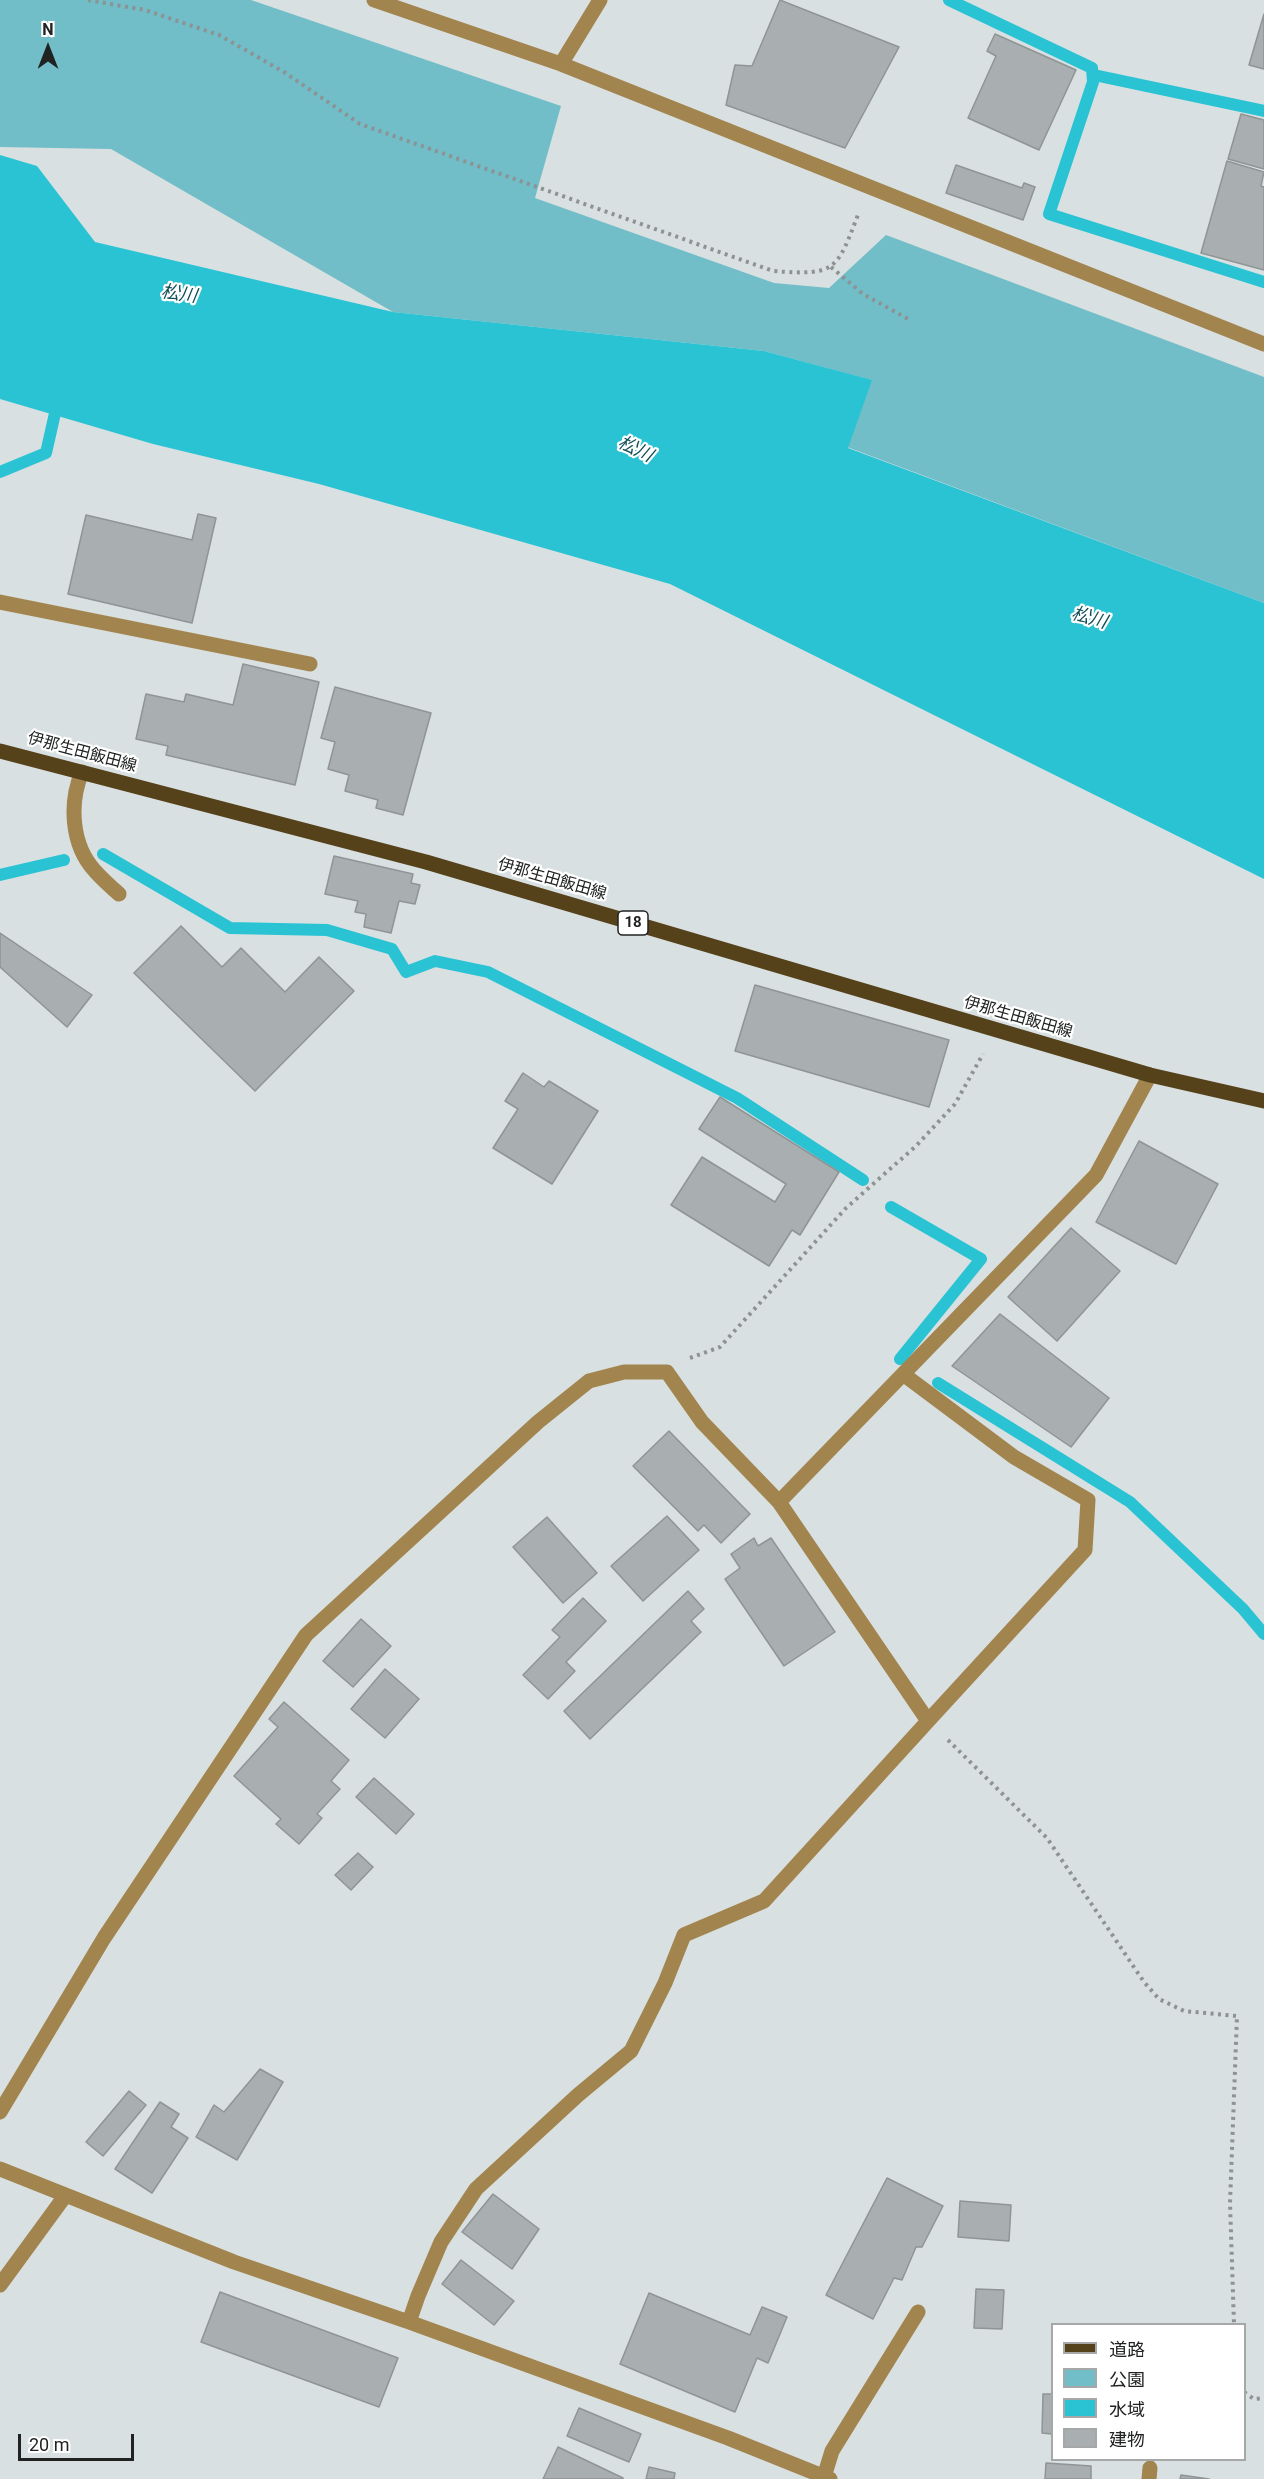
<!DOCTYPE html>
<html>
<head>
<meta charset="utf-8">
<style>
  body { margin:0 }
  #map { position:relative; width:1264px; height:2479px; overflow:hidden; background:#d9e0e1; font-family:Roboto,"Noto Sans JP",sans-serif }
  canvas { display:block }
  .legend { position:absolute; left:1051px; top:2323px; width:195px; height:138px; box-sizing:border-box; background:#fff; border:2px solid #a6a7a7; margin:0; padding:8px 10px; list-style:none; font-size:18px; color:#212323 }
  .legend li { display:flex; align-items:center; gap:12px; height:30px }
  .legend b { width:30px; border:2px solid #a6a7a7 }
  .north { position:absolute; left:18px; top:18px; width:60px; height:60px; -webkit-text-stroke:4px #fff; paint-order:stroke; rotate:0deg; font-size:16px; font-weight:700; line-height:24px; text-align:center; color:#212323 }
  .north::after { content:''; display:block; margin:auto; width:21px; height:27px; background:#212323; clip-path:polygon(50% 0,100% 100%,50% 72%,0 100%) }
  .scale { position:absolute; left:18px; top:2434px; width:116px; height:27px; box-sizing:border-box; border:3px solid #212323; border-top:0; padding-left:8px; font-size:18px; line-height:21px; white-space:nowrap; color:#212323; -webkit-text-stroke:4px #fff; paint-order:stroke }
</style>
</head>
<body>
<div id="map">
<canvas width="1264" height="2479"></canvas>
<ul class="legend">
<li><b style="height:8px;background:#55411a"></b>道路</li>
<li><b style="height:16px;background:#71bdc8"></b>公園</li>
<li><b style="height:16px;background:#2ac3d4"></b>水域</li>
<li><b style="height:16px;background:#a9afb0"></b>建物</li>
</ul>
<div class="north">N</div>
<div class="scale">20 m</div>
</div>
<script>
const context = document.querySelector('canvas').getContext('2d');
context.lineJoin = 'round';
function fillPath(path, color) {
  context.fillStyle = color;
  context.fill(path, 'evenodd');
}
function stroke(path, color, width, dash) {
  context.strokeStyle = color;
  context.lineWidth = width;
  context.lineCap = dash ? 'butt' : 'round';
  context.setLineDash(dash || []);
  context.stroke(path);
}
function write(font, color, halo, rows, align = 'center') {
  context.font = font + ' Roboto,"Noto Sans JP",sans-serif';
  context.lineWidth = 4.5;
  context.setLineDash([]);
  context.textBaseline = 'middle';
  context.strokeStyle = halo;
  context.fillStyle = color;
  for (const [text, x, y, turn = 0] of rows) {
    context.save();
    context.translate(x, y);
    context.rotate((+turn || 0) * Math.PI / 180);
    context.textAlign = isNaN(turn) ? turn : align;
    if (halo) context.strokeText(text, 0, 0);
    context.fillText(text, 0, 0);
    context.restore();
  }
}
const green = new Path2D(`
  M 0,0 L 251,0 L 561,106 L 535,198 L 774,283 L 829,288 L 886,235 L 1264,377 L 1264,603 L 847,447 L 871,380 L 764,351 L 393,312 L 111,149 L 0,147 Z`);
const water = new Path2D(`
  M 0,155 L 37,166 L 95,242 L 393,312 L 764,351 L 872,380 L 848,448 L 1264,603 L 1264,879 L 670,584 L 319,484 L 153,444 L 0,399 Z`);
const stream = new Path2D(`
  M 949,0 L 1092,68 L 1093,82 L 1049,214 L 1264,282
  M 1094,75 L 1264,111
  M 0,472 L 46,453 L 58,400
  M 103,854 L 230,928 L 327,930 L 392,949 L 406,972 L 435,961 L 488,972 L 737,1098 L 863,1180
  M 0,875 L 64,860
  M 891,1207 L 981,1259 L 900,1359
  M 938,1383 L 1130,1502 L 1243,1609 L 1264,1634`);
const building = new Path2D(`
  M 780,0 L 899,47 L 845,148 L 726,105 L 735,65 L 752,66 Z
  M 1264,14 L 1264,69 L 1249,65 Z
  M 995,34 L 1076,70 L 1039,150 L 968,118 L 996,56 L 987,51 Z
  M 1241,114 L 1264,120 L 1264,169 L 1228,159 Z
  M 1227,161 L 1264,172 L 1261,186 L 1264,187 L 1264,270 L 1201,253 Z
  M 956,165 L 1022,188 L 1024,183 L 1035,187 L 1023,220 L 946,193 Z
  M 198,514 L 216,518 L 192,623 L 68,594 L 86,515 L 192,540 Z
  M 243,664 L 319,682 L 295,785 L 166,755 L 168,746 L 136,739 L 146,694 L 184,702 L 186,694 L 233,705 Z
  M 335,687 L 431,713 L 403,815 L 376,808 L 378,800 L 345,791 L 349,775 L 328,769 L 335,742 L 321,738 Z
  M 334,856 L 413,874 L 411,883 L 420,885 L 415,904 L 399,901 L 391,933 L 364,927 L 366,914 L 355,912 L 358,901 L 325,894 Z
  M 181,926 L 222,967 L 241,948 L 285,992 L 319,957 L 354,991 L 255,1091 L 134,973 Z
  M 0,933 L 92,995 L 67,1027 L 0,967 Z
  M 755,985 L 949,1040 L 929,1107 L 735,1051 Z
  M 523,1073 L 544,1087 L 549,1081 L 598,1111 L 552,1184 L 493,1148 L 518,1109 L 505,1101 Z
  M 720,1097 L 839,1172 L 800,1235 L 792,1230 L 769,1266 L 671,1205 L 702,1157 L 775,1202 L 786,1184 L 699,1129 Z
  M 1139,1141 L 1218,1184 L 1176,1264 L 1096,1222 Z
  M 1071,1228 L 1120,1271 L 1057,1341 L 1008,1297 Z
  M 1000,1314 L 1109,1398 L 1071,1447 L 952,1366 Z
  M 669,1431 L 750,1514 L 721,1543 L 704,1525 L 698,1531 L 633,1466 Z
  M 667,1516 L 699,1550 L 643,1601 L 611,1566 Z
  M 547,1517 L 597,1573 L 563,1603 L 513,1547 Z
  M 754,1538 L 758,1546 L 771,1538 L 835,1632 L 784,1666 L 725,1579 L 740,1568 L 731,1554 Z
  M 688,1591 L 704,1609 L 691,1621 L 701,1632 L 590,1739 L 564,1711 Z
  M 583,1598 L 606,1621 L 566,1662 L 575,1671 L 548,1699 L 523,1675 L 560,1637 L 552,1630 Z
  M 361,1619 L 391,1646 L 353,1687 L 323,1661 Z
  M 385,1669 L 419,1699 L 385,1738 L 351,1709 Z
  M 284,1702 L 349,1760 L 331,1781 L 340,1789 L 317,1814 L 322,1818 L 299,1844 L 276,1824 L 281,1819 L 234,1776 L 278,1727 L 269,1719 Z
  M 374,1778 L 414,1814 L 396,1834 L 356,1797 Z
  M 358,1853 L 373,1867 L 351,1890 L 335,1875 Z
  M 260,2069 L 283,2082 L 237,2160 L 196,2137 L 214,2105 L 224,2112 Z
  M 129,2091 L 146,2105 L 103,2156 L 86,2142 Z
  M 160,2102 L 179,2114 L 171,2127 L 188,2138 L 152,2193 L 115,2169 Z
  M 887,2178 L 943,2206 L 922,2247 L 916,2247 L 902,2280 L 894,2278 L 873,2319 L 826,2295 Z
  M 493,2194 L 539,2229 L 512,2269 L 462,2232 Z
  M 960,2201 L 1011,2205 L 1009,2241 L 958,2237 Z
  M 461,2260 L 514,2301 L 494,2325 L 442,2284 Z
  M 976,2289 L 1004,2290 L 1002,2329 L 974,2328 Z
  M 220,2292 L 398,2358 L 379,2407 L 201,2342 Z
  M 649,2293 L 750,2335 L 762,2307 L 787,2317 L 768,2363 L 757,2358 L 735,2412 L 620,2364 Z
  M 1043,2394 L 1052,2394 L 1052,2434 L 1042,2433 Z
  M 579,2408 L 641,2434 L 629,2462 L 567,2436 Z
  M 558,2447 L 623,2478 L 623,2479 L 543,2479 Z
  M 1046,2463 L 1091,2466 L 1091,2479 L 1045,2479 Z
  M 649,2467 L 675,2473 L 674,2479 L 646,2479 Z
  M 1181,2475 L 1209,2479 L 1180,2479 Z`);
const path = new Path2D(`
  M 88,0 L 145,10 L 219,35 L 284,72 L 360,124 L 773,271 C 837,276 837,270 859,212
  M 831,267 L 863,294 L 910,320
  M 690,1358 L 720,1347 L 846,1208 L 916,1146 L 955,1104 L 983,1054
  M 948,1740 L 1047,1838 L 1144,1982 L 1159,1999 L 1184,2011 L 1237,2016 L 1230,2203 L 1234,2324
  M 1244,2392 L 1254,2399 L 1264,2398`);
const minor = new Path2D(`
  M 374,0 L 561,64 L 1264,344
  M 561,64 L 600,0
  M 0,602 L 310,664
  M 82,772 C 69,803 71,845 95,871 C 102,879 111,887 119,894
  M 903,1374 L 1014,1457 L 1088,1500 L 1085,1550 L 928,1721
  M 779,1502 L 1096,1175 L 1150,1075
  M 0,2112 L 104,1938 L 306,1635 L 538,1422 L 589,1381 L 624,1372 L 667,1372 L 702,1422 L 779,1502 L 928,1721 L 764,1901 L 684,1935 L 665,1983 L 631,2051 L 578,2095 L 476,2189 L 441,2242 L 418,2296 L 409,2322
  M 0,2169 L 234,2262 L 409,2322 L 728,2438 L 830,2479
  M 0,2285 L 65,2196
  M 824,2477 L 832,2451 L 918,2312
  M 1149,2479 L 1150,2468`);
const major = new Path2D(`
  M 0,751 L 426,862 L 1150,1075 L 1264,1101`);
const shields = [
  [633,923,30]
];
const shieldNames = [
  ["18",633,923]
];
const streetNames = [
  ["伊那生田飯田線",82,753,15],
  ["伊那生田飯田線",552,880,16],
  ["伊那生田飯田線",1018,1018,16]
];
const waterNames = [
  ["松川",179,295,8],
  ["松川",635,450,26],
  ["松川",1089,619,16]
];
fillPath(green, '#71bdc8');
fillPath(water, '#2ac3d4');
stroke(stream, '#2ac3d4', 12);
fillPath(building, '#a9afb0');
stroke(building, '#8f9495', 1.5);
stroke(path, '#8d9293', 4, [3, 4.5]);
stroke(minor, '#a2844e', 15);
stroke(major, '#55411a', 15);
for (const [x, y, w] of shields) {
  const box = new Path2D();
  box.roundRect(x - w / 2, y - 12, w, 24, 4.5);
  context.fillStyle = '#fff';
  context.fill(box);
  stroke(box, '#212323', 1.5);
}
write('bold 15px', '#212323', null, shieldNames);
write('16px', '#212323', '#fff', streetNames);
write('italic 18px', '#124f57', '#fff', waterNames);
</script>
</body>
</html>
